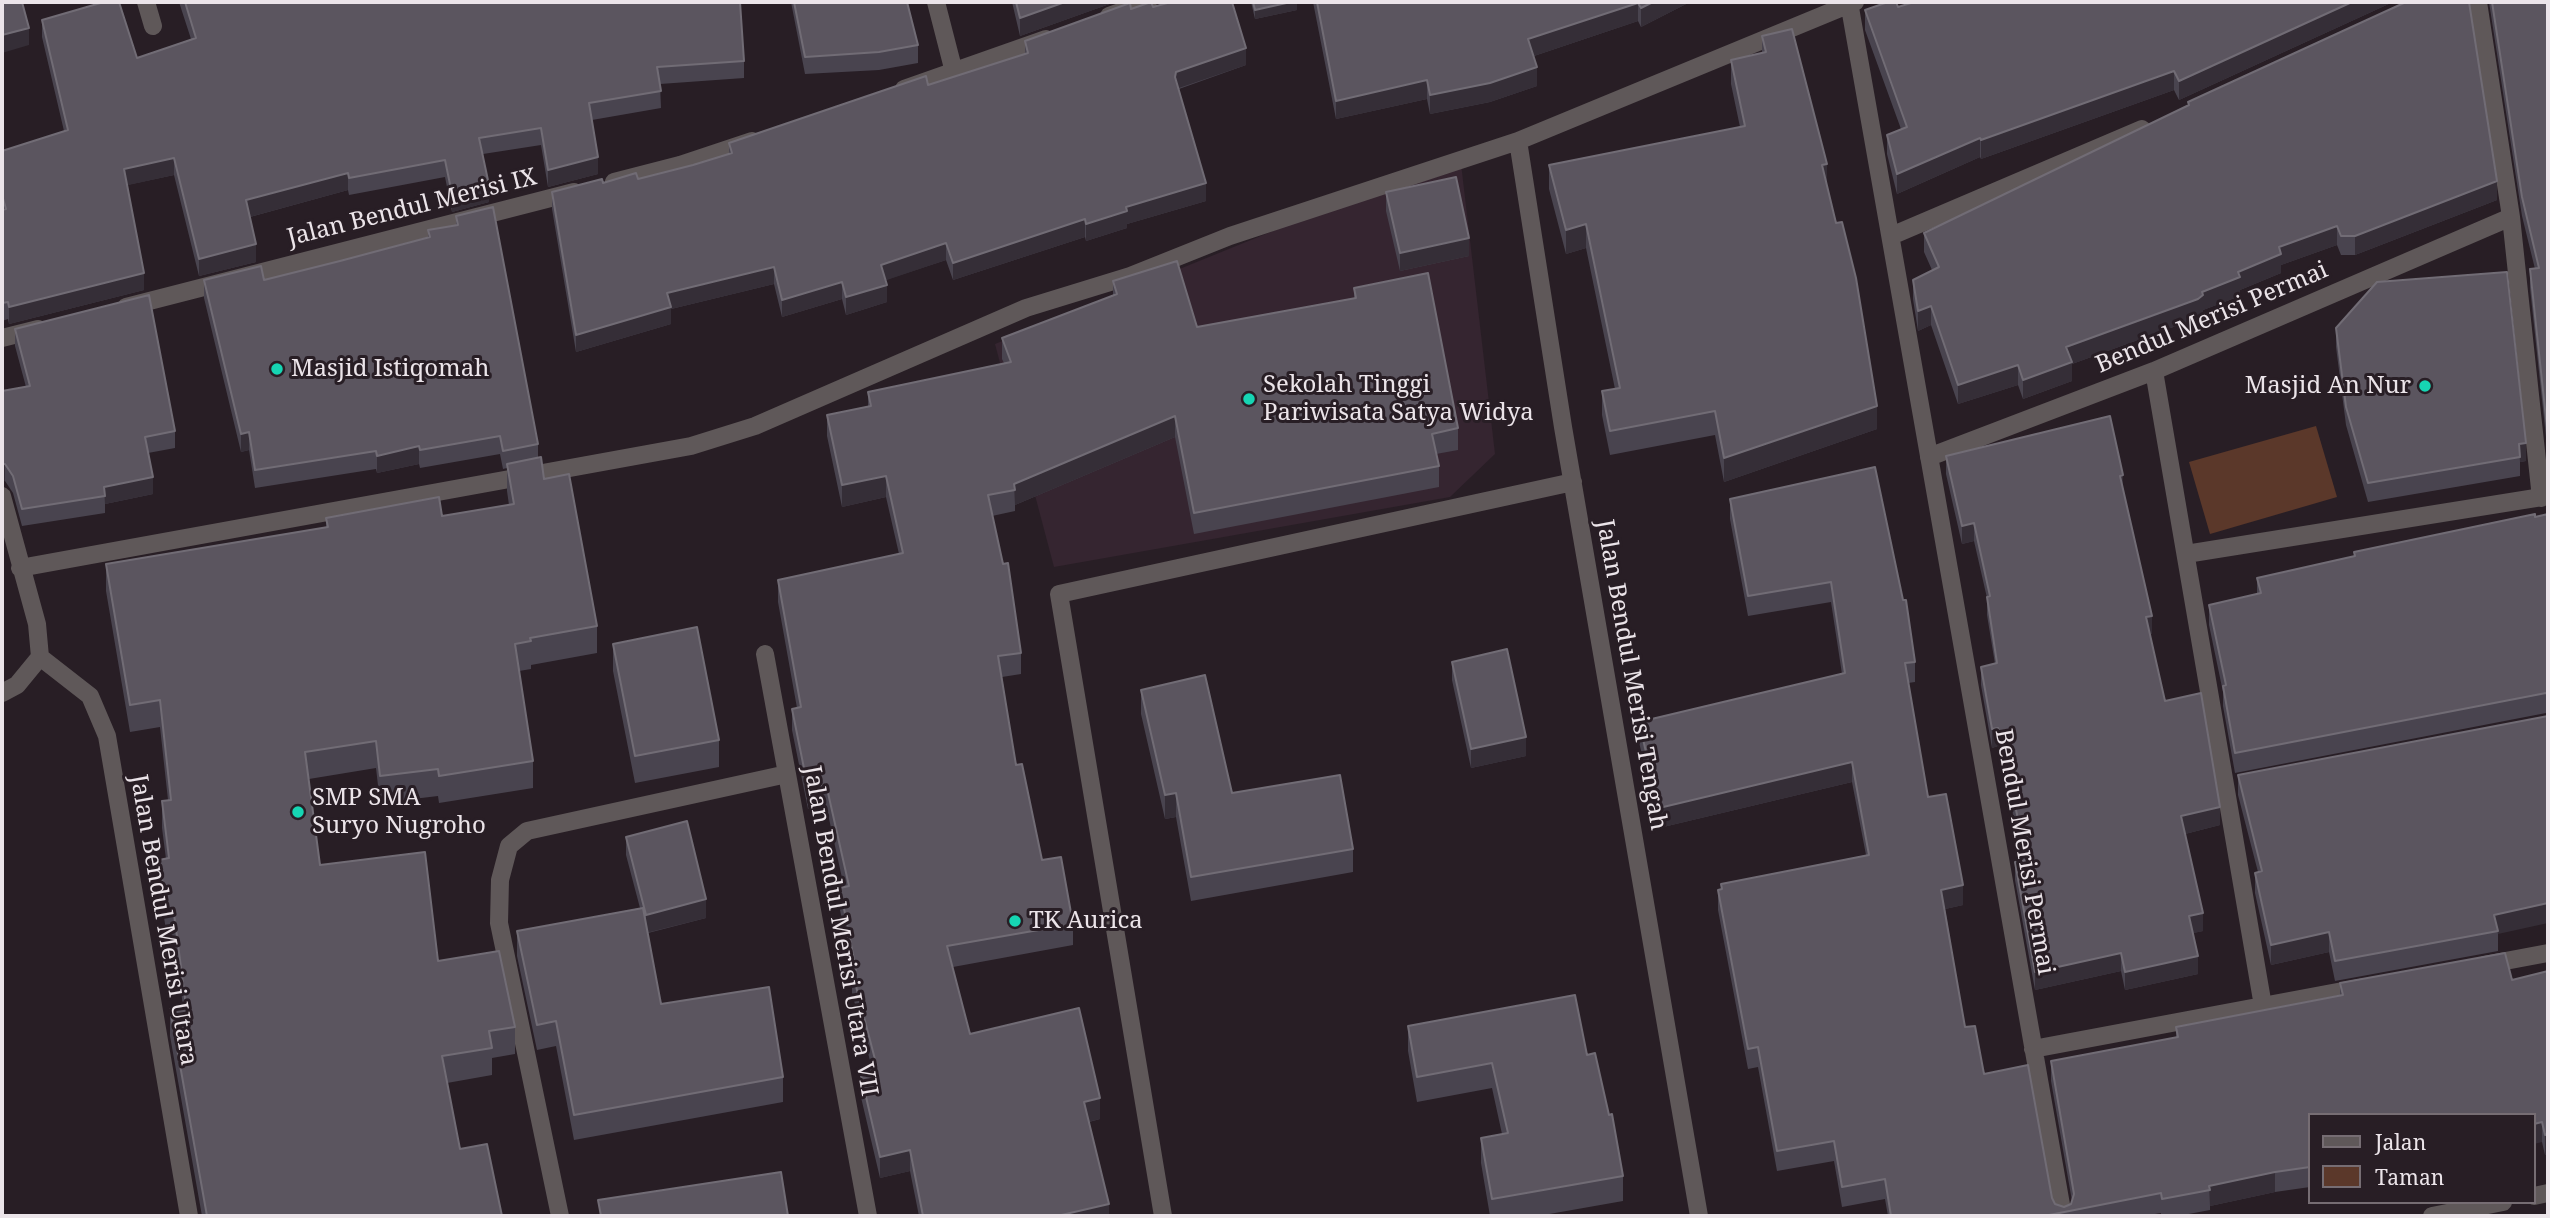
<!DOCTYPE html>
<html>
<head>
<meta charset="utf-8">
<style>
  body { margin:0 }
  #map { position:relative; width:2550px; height:1218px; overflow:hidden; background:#281e25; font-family:"Noto Serif",serif }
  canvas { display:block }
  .frame { position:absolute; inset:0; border:4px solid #ebe4e9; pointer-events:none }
  .legend { position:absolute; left:2308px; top:1113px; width:228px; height:91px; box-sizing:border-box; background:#281e25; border:2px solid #766d73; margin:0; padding:9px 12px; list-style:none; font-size:21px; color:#ebe4e9 }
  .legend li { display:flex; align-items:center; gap:14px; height:35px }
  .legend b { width:35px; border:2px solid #766d73 }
</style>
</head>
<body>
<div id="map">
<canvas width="2550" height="1218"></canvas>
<div class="frame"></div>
<ul class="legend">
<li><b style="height:9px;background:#5f5859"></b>Jalan</li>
<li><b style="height:19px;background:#5b382a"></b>Taman</li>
</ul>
</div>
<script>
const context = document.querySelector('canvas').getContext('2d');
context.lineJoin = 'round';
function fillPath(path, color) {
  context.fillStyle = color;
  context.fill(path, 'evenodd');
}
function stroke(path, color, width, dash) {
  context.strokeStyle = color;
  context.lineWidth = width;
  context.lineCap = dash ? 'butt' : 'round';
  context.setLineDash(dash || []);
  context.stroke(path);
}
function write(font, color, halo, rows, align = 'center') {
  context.font = font + ' "Noto Serif",serif';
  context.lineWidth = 6;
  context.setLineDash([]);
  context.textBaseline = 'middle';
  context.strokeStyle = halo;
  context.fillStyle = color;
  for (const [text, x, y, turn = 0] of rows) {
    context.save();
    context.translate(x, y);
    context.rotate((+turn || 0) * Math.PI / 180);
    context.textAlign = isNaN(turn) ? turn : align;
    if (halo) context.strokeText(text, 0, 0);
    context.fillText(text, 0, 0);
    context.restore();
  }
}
const built = new Path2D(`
  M 1460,155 L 1495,454 L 1450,497 L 1054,567 L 995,344 Z`);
const green = new Path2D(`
  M 2316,426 L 2337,497 L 2210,534 L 2189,462 Z`);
const street = new Path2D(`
  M 146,2 L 153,26
  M 936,2 L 954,72
  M 1849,2 L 2063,1216
  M 2478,2 L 2511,217 L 2541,498
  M 1109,16 L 1148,2
  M 904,89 L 1046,39
  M 1518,141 L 1563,427 L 1699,1216
  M 614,182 L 680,165 L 752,141
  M 1891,236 L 2142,129
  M 126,307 L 574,192
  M 2,338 L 38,329
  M 2154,371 L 2263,1006
  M 1929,457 L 2154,371 L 2511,217
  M 2,496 L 37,624 L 40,657 L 17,685 L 2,693
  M 2186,554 L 2548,496
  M 20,568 L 691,446 L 755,426 L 1026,308 L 1130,276 L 1230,236 L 1518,141 L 1855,2
  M 765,654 L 868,1216
  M 40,657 L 90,696 L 107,736 L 189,1216
  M 2484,965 L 2548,953
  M 2033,1049 L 2364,987
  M 2534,1196 L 2548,1193
  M 560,1216 L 499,923 L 500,880 L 509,846 L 527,831 L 787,774
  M 1163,1216 L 1059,594 L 1573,482
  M 2432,1216 L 2503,1202`);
const wall = new Path2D(`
  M 179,2 L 740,2 L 744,61 L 744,78 L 660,84 L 661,108 L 592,120 L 598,174 L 548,187 L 541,145 L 483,154 L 489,202 L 452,212 L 445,177 L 349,195 L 348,190 L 250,217 L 256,262 L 199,276 L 174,175 L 127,185 L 144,290 L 9,324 L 8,319 L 2,321 L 2,151 L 64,131 L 42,37 L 42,20 L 137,58 L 191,39 Z
  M 791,2 L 907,2 L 918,45 L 918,63 L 879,70 L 805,74 Z
  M 1012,2 L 1115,2 L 1020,36 Z
  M 1251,2 L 1297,2 L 1297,10 L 1255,19 Z
  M 1313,2 L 1690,2 L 1641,27 L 1638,21 L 1534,56 L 1537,86 L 1490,102 L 1430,114 L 1427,99 L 1336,119 Z
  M 1914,2 L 2393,2 L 2179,100 L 2174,90 L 1981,159 L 1980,157 L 1897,194 L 1887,154 L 1887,135 L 1901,129 L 1865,30 L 1865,10 L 1898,7 Z
  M 2489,2 L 2548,2 L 2548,456 L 2530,288 L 2530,269 L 2535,269 L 2522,216 Z
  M 1153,7 L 1246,65 L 1179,89 L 1206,201 L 1127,224 L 1127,228 L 1086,241 L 1085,237 L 953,280 L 946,260 L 885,280 L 887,302 L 846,315 L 842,299 L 782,317 L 774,284 L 671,309 L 671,324 L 576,352 L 552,209 L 552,192 L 603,183 L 638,179 L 693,165 L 729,154 L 729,143 L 928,85 L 1025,54 L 1025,41 L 1131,9 Z
  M 1762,36 L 1827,185 L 1877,429 L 1724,482 L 1715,435 L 1610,455 L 1602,415 L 1602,391 L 1615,389 L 1586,248 L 1566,254 L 1549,189 L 1549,165 L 1740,127 L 1731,84 L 1731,60 L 1762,53 Z
  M 2188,102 L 2497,200 L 2355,255 L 2341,255 L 2337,245 L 2281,265 L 2281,273 L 2240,290 L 2240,296 L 2203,310 L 2203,314 L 2198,318 L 2072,364 L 2072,381 L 2023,399 L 2018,385 L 1958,404 L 1931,325 L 1918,331 L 1913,299 L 1913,280 L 1932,270 L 1924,252 L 1924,233 L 2188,106 Z
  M 1386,192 L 1469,256 L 1400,271 L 1386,211 Z
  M 456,216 L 538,444 L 538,458 L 544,479 L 597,626 L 597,653 L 531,665 L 531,669 L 519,671 L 533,761 L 533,788 L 439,803 L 438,796 L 380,803 L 376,768 L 309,779 L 320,865 L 438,961 L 515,1027 L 515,1054 L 492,1058 L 492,1075 L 447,1083 L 460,1149 L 502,1216 L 202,1216 L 170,1036 L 170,1009 L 183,1006 L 174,941 L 168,942 L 159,887 L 159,860 L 166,859 L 162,828 L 162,801 L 168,800 L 160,727 L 130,732 L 106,591 L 106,564 L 326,527 L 326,518 L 442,516 L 509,505 L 507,491 L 507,468 L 503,469 L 500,454 L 420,468 L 419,464 L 377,473 L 376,469 L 255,488 L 249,450 L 241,452 L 204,298 L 204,280 L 264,280 L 340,261 L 428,237 L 428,230 L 456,225 Z
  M 1113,281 L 1197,327 L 1354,299 L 1354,288 L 1458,428 L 1458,450 L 1436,454 L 1439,466 L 1439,487 L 1194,534 L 1175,437 L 1015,505 L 1015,511 L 992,516 L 1021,653 L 1021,674 L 1002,677 L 1016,765 L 1042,860 L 1073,924 L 1073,945 L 953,967 L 970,1034 L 1100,1119 L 1089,1122 L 1109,1216 L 919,1216 L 910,1171 L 880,1178 L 860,1093 L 860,1071 L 872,1068 L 852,993 L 852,971 L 840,910 L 840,888 L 844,887 L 826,805 L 808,809 L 792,730 L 792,709 L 797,708 L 778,602 L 778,580 L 899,554 L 886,497 L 842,507 L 827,436 L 827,415 L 868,407 L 868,392 L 1004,363 L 1002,359 L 1002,338 L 1113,296 Z
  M 2336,328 L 2526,461 L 2520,462 L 2520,476 L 2368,502 L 2346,425 L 2336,347 Z
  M 15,329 L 175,431 L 175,448 L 148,453 L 153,494 L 105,504 L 105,513 L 22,526 L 13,493 L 5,481 L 2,391 L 26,387 L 15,346 Z
  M 1946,456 L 2123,493 L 2152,634 L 2150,634 L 2165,701 L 2220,825 L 2185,834 L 2203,931 L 2193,933 L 2198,974 L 2125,990 L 2121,971 L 2035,990 L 2015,880 L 2015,862 L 2023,860 L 1998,746 L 1992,748 L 1981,685 L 1981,667 L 1995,664 L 1987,615 L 1987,598 L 1974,541 L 1962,544 L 1946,474 Z
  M 1875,467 L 1915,662 L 1915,682 L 1908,683 L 1928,797 L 1963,905 L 1945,909 L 1965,1027 L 1984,1074 L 2055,1204 L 2064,1207 L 2071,1204 L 2072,1201 L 2051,1081 L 2051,1061 L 2176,1038 L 2176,1027 L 2340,995 L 2340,983 L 2512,980 L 2548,971 L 2548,1155 L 2545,1155 L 2542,1142 L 2310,1115 L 2310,1187 L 2275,1192 L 2210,1206 L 2210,1210 L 2178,1216 L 2161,1216 L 2161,1213 L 2143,1216 L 1888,1216 L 1885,1199 L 1842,1207 L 1834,1161 L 1777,1171 L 1758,1067 L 1748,1069 L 1718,910 L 1718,890 L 1721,890 L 1721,884 L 1866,855 L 1852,782 L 1659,828 L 1639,742 L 1639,722 L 1842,674 L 1831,602 L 1748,616 L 1730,519 L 1730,499 Z
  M 2548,514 L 2548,714 L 2546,713 L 2235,773 L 2223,706 L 2223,692 L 2209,625 L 2209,605 L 2257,594 L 2257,578 L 2354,556 L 2354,552 Z
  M 613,644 L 719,740 L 719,767 L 635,783 L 613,671 Z
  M 1452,662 L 1526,756 L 1471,768 L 1452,680 Z
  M 1141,690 L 1232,793 L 1353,849 L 1353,872 L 1191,901 L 1176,817 L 1165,819 L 1141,714 Z
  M 2548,716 L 2498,934 L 2498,951 L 2335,981 L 2329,952 L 2271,965 L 2255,893 L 2255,873 L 2258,872 L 2238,795 L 2238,775 Z
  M 626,837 L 706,918 L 648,933 L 661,1004 L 783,1077 L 783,1102 L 574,1140 L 556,1046 L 537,1050 L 517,956 L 517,931 L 640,908 L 626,855 Z
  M 1408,1026 L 1587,1055 L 1623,1176 L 1623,1201 L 1538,1216 L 1490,1216 L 1481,1163 L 1481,1138 L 1502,1134 L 1492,1088 L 1417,1102 L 1408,1051 Z`);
const shadedWall = new Path2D(`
  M 1065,2 L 1115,2 L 1020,36 L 1020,18 Z
  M 1291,2 L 1297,2 L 1297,10 L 1255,19 L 1255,10 Z
  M 1653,2 L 1690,2 L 1641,27 L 1641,8 Z
  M 2352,2 L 2393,2 L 2179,100 L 2179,81 Z
  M 1638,3 L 1638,21 L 1528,58 L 1528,39 Z
  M 29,28 L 29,45 L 2,53 L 2,35 Z
  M 1246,48 L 1246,65 L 1176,89 L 1175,95 L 1176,72 Z
  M 1537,67 L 1537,86 L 1490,102 L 1430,114 L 1430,95 Z
  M 2174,71 L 2174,90 L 1981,159 L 1981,140 Z
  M 1427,80 L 1427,99 L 1336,119 L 1336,101 Z
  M 1980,138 L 1980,157 L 1897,194 L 1897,174 Z
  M 598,157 L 598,174 L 548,187 L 548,170 Z
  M 174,158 L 174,175 L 124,186 L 124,169 Z
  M 1827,164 L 1827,188 L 1822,165 Z
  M 348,173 L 348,190 L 246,218 L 246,200 Z
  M 2497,181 L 2497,200 L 2355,255 L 2355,236 Z
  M 1206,183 L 1206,201 L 1127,224 L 1127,228 L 1086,241 L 1086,224 L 1126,207 Z
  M 489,185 L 489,202 L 452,212 L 452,194 Z
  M 1085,219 L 1085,237 L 953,280 L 953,263 Z
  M 1586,224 L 1586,248 L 1566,254 L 1566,230 Z
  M 2337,226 L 2337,245 L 2281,265 L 2281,273 L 2240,290 L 2240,296 L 2203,310 L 2203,314 L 2198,318 L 2072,364 L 2072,381 L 2023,399 L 2023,380 L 2066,347 L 2202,292 L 2279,247 Z
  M 1469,238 L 1469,256 L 1400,271 L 1400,253 Z
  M 946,243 L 946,260 L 881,282 L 881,265 Z
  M 256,244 L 256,262 L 199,276 L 199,259 Z
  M 774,267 L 774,284 L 671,309 L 671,324 L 576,352 L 576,335 L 667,293 Z
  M 144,273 L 144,290 L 9,324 L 9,307 Z
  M 842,282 L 842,299 L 782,317 L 782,300 Z
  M 887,285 L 887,302 L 846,315 L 846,297 Z
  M 1931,306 L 1931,325 L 1918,331 L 1918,311 Z
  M 2018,365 L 2018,385 L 1958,404 L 1958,385 Z
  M 1877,406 L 1877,429 L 1724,482 L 1724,458 Z
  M 1175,416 L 1175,437 L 1015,505 L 1014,484 Z
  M 249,432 L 249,450 L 241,452 L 241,434 Z
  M 2526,443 L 2526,461 L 2520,462 L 2519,444 Z
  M 419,446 L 419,464 L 377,473 L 377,456 Z
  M 2,464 L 5,464 L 5,481 L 2,482 Z
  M 2123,475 L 2123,494 L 2120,476 Z
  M 886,476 L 886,497 L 842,507 L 842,485 Z
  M 153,477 L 153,494 L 105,504 L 104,487 Z
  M 1974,523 L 1974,541 L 1962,544 L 1962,526 Z
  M 2152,616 L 2152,634 L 2146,635 L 2146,617 Z
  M 1998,728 L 1998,746 L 1992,748 L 1992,729 Z
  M 1526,737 L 1526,756 L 1471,768 L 1471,749 Z
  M 1852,762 L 1852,782 L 1659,828 L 1659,808 Z
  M 1176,793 L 1176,817 L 1165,819 L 1165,795 Z
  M 2220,807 L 2220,825 L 2181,835 L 2181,816 Z
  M 1963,885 L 1963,905 L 1941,910 L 1941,890 Z
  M 706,899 L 706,918 L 646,933 L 646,915 Z
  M 2548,903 L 2548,923 L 2498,934 L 2494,915 Z
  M 2203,913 L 2203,931 L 2189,934 L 2189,916 Z
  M 2329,932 L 2329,952 L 2271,965 L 2271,945 Z
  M 2121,953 L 2121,971 L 2035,990 L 2035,972 Z
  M 2198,956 L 2198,974 L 2125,990 L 2125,972 Z
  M 1100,1098 L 1100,1119 L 1084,1123 L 1084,1102 Z
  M 2542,1122 L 2542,1142 L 2534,1144 L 2534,1124 Z
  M 2548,1134 L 2548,1155 L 2545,1155 L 2545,1135 Z
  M 910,1150 L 910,1171 L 880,1178 L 880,1157 Z
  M 2275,1172 L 2275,1192 L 2210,1206 L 2209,1186 Z
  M 1109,1204 L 1109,1216 L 1057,1216 Z`);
const building = new Path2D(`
  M 2,2 L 22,2 L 29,28 L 2,35 Z
  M 104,2 L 119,2 L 137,58 L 196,38 L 185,2 L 740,2 L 744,61 L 657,67 L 661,91 L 589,103 L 598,157 L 548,170 L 541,128 L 479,138 L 489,185 L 452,194 L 445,160 L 349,178 L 348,173 L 246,200 L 256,244 L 199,259 L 174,158 L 124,169 L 144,273 L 9,307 L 8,302 L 2,303 L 2,210 L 6,209 L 2,195 L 2,151 L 68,130 L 42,20 Z
  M 794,2 L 907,2 L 918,45 L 879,52 L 805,57 Z
  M 1016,2 L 1065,2 L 1020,18 Z
  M 1151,2 L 1153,7 L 1171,2 L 1232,2 L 1246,48 L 1176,72 L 1175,77 L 1206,183 L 1126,207 L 1127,211 L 1086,224 L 1085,219 L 953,263 L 946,243 L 881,265 L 887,285 L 846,297 L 842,282 L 782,300 L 774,267 L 667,293 L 671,307 L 576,335 L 552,192 L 602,179 L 603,183 L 636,173 L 638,179 L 693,165 L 732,153 L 729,143 L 926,76 L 928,85 L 1028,53 L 1025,41 L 1130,3 L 1131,9 Z
  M 1253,2 L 1291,2 L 1255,10 Z
  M 1317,2 L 1653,2 L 1641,8 L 1638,3 L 1528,39 L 1537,67 L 1490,83 L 1430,95 L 1427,80 L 1336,101 Z
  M 1888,2 L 1896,2 L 1898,7 L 1914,2 L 2352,2 L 2179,81 L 2174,71 L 1981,140 L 1980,138 L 1897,174 L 1887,135 L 1907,127 L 1865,10 Z
  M 2406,2 L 2469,2 L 2497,181 L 2355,236 L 2341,236 L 2337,226 L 2279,247 L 2281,254 L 2238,272 L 2240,277 L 2202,292 L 2203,295 L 2198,299 L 2066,347 L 2072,362 L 2023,380 L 2018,365 L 1958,385 L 1931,306 L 1918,311 L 1913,280 L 1939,267 L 1924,233 L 2189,105 L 2188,102 Z
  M 2492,2 L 2548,2 L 2548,437 L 2530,269 L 2539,268 L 2522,197 Z
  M 1792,29 L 1827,164 L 1822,165 L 1836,223 L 1842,222 L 1856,278 L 1877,406 L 1724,458 L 1715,411 L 1610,431 L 1602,391 L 1620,388 L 1586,224 L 1566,230 L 1549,165 L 1745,126 L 1731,60 L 1766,52 L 1762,36 Z
  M 1456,177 L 1469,238 L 1400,253 L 1386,192 Z
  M 493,207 L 538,444 L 503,451 L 500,436 L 420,450 L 419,446 L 377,456 L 376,451 L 255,470 L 249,432 L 241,434 L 204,280 L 261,266 L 264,280 L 340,261 L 430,237 L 428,230 L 458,225 L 456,216 Z
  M 1177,261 L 1197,327 L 1356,298 L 1354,288 L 1428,273 L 1458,428 L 1432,434 L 1439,466 L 1194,513 L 1175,416 L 1014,484 L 1015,490 L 988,495 L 1003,564 L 1008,563 L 1021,653 L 998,656 L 1016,765 L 1022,764 L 1042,860 L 1061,857 L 1073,924 L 947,946 L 970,1034 L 1079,1008 L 1100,1098 L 1084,1102 L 1109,1204 L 1057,1216 L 923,1216 L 910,1150 L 880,1157 L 860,1071 L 877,1067 L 852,971 L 856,970 L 840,888 L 849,886 L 826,784 L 808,788 L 792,709 L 801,707 L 778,580 L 903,553 L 886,476 L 842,485 L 827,415 L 871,406 L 868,392 L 1011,362 L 1002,338 L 1117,294 L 1113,281 Z
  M 2507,272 L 2526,443 L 2519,444 L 2520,457 L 2368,483 L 2346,407 L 2336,328 L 2377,282 Z
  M 149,295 L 175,431 L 145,437 L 153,477 L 104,487 L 105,496 L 22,509 L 13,476 L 5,464 L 2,464 L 2,391 L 30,386 L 15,329 Z
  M 2110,416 L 2123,475 L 2120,476 L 2152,616 L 2146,617 L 2165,701 L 2201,693 L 2220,807 L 2181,816 L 2203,913 L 2189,916 L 2198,956 L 2125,972 L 2121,953 L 2035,972 L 2015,862 L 2027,860 L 1998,728 L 1992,729 L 1981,667 L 1997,663 L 1987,597 L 1990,596 L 1974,523 L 1962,526 L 1946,456 Z
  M 541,457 L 544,479 L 569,474 L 597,626 L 530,638 L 531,641 L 515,644 L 533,761 L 439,776 L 438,769 L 380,776 L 376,741 L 305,752 L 320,865 L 425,852 L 438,961 L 499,951 L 515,1027 L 489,1031 L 492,1048 L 442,1056 L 460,1149 L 487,1144 L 502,1216 L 207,1216 L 170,1009 L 186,1006 L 174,914 L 168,915 L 159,860 L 169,858 L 162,801 L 171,800 L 160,700 L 130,705 L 106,564 L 328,527 L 326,518 L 439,497 L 442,516 L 514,504 L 507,464 Z
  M 1875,467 L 1903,600 L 1906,600 L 1915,662 L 1905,663 L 1928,797 L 1946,794 L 1963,885 L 1941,890 L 1965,1027 L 1975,1026 L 1984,1074 L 2028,1065 L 2052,1198 L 2055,1204 L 2064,1207 L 2071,1204 L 2074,1194 L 2051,1061 L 2178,1037 L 2176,1027 L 2343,995 L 2340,983 L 2505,953 L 2512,980 L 2548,971 L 2548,1134 L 2545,1135 L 2542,1122 L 2534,1124 L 2534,1115 L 2310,1115 L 2310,1167 L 2275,1172 L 2209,1186 L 2210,1190 L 2162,1199 L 2161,1193 L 2044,1216 L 1891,1216 L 1885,1179 L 1842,1187 L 1834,1141 L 1777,1151 L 1758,1047 L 1748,1049 L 1718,890 L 1722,889 L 1721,884 L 1869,855 L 1852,762 L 1659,808 L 1639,722 L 1845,673 L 1831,582 L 1748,596 L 1730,499 Z
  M 2535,514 L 2535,517 L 2548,514 L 2548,694 L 2546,693 L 2235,753 L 2223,686 L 2226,685 L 2209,605 L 2261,593 L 2257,578 L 2355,556 L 2354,552 Z
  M 697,627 L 719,740 L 635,756 L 613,644 Z
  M 1507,649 L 1526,737 L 1471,749 L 1452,662 Z
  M 1205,675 L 1232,793 L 1340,775 L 1353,849 L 1191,877 L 1176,793 L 1165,795 L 1141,690 Z
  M 2548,716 L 2548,903 L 2494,915 L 2498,931 L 2335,961 L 2329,932 L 2271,945 L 2255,873 L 2262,871 L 2238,775 Z
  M 687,821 L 706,899 L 646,915 L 626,837 Z
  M 643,908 L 661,1004 L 769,987 L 783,1077 L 574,1115 L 556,1021 L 537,1025 L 517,931 Z
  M 1575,995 L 1587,1055 L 1595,1053 L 1609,1115 L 1612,1114 L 1623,1176 L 1492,1199 L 1481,1138 L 1508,1133 L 1492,1063 L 1417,1077 L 1408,1026 Z
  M 781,1172 L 788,1216 L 601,1216 L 598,1200 Z`);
const markers = [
  [277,369,7,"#16d5b3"],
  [2425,386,7,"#16d5b3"],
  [1249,399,7,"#16d5b3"],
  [298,812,7,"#16d5b3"],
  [1015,921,7,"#16d5b3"]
];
const streetNames = [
  ["Jalan Bendul Merisi IX",412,208,-14],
  ["Bendul Merisi Permai",2212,318,-23],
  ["Jalan Bendul Merisi Tengah",1631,675,80],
  ["Bendul Merisi Permai",2024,852,80],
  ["Jalan Bendul Merisi Utara",163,920,80],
  ["Jalan Bendul Merisi Utara VII",840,931,80]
];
const poiNames = [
  ["Masjid Istiqomah",291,369],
  ["Sekolah Tinggi",1263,385],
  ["Pariwisata Satya Widya",1263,413],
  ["Masjid An Nur",2411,386,"right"],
  ["SMP SMA",312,798],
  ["Suryo Nugroho",312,826],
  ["TK Aurica",1029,921]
];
fillPath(built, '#352530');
fillPath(green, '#5b382a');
stroke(street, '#5f5859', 18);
fillPath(wall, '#49444f');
fillPath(shadedWall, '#352e37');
fillPath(building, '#5b555f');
stroke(building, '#716c75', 2);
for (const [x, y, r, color] of markers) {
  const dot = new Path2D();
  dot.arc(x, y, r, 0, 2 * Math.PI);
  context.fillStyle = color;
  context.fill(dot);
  stroke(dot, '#281e25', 2.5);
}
write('24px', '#ebe4e9', '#281e25', streetNames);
write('24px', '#ebe4e9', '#281e25', poiNames, 'left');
</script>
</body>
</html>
